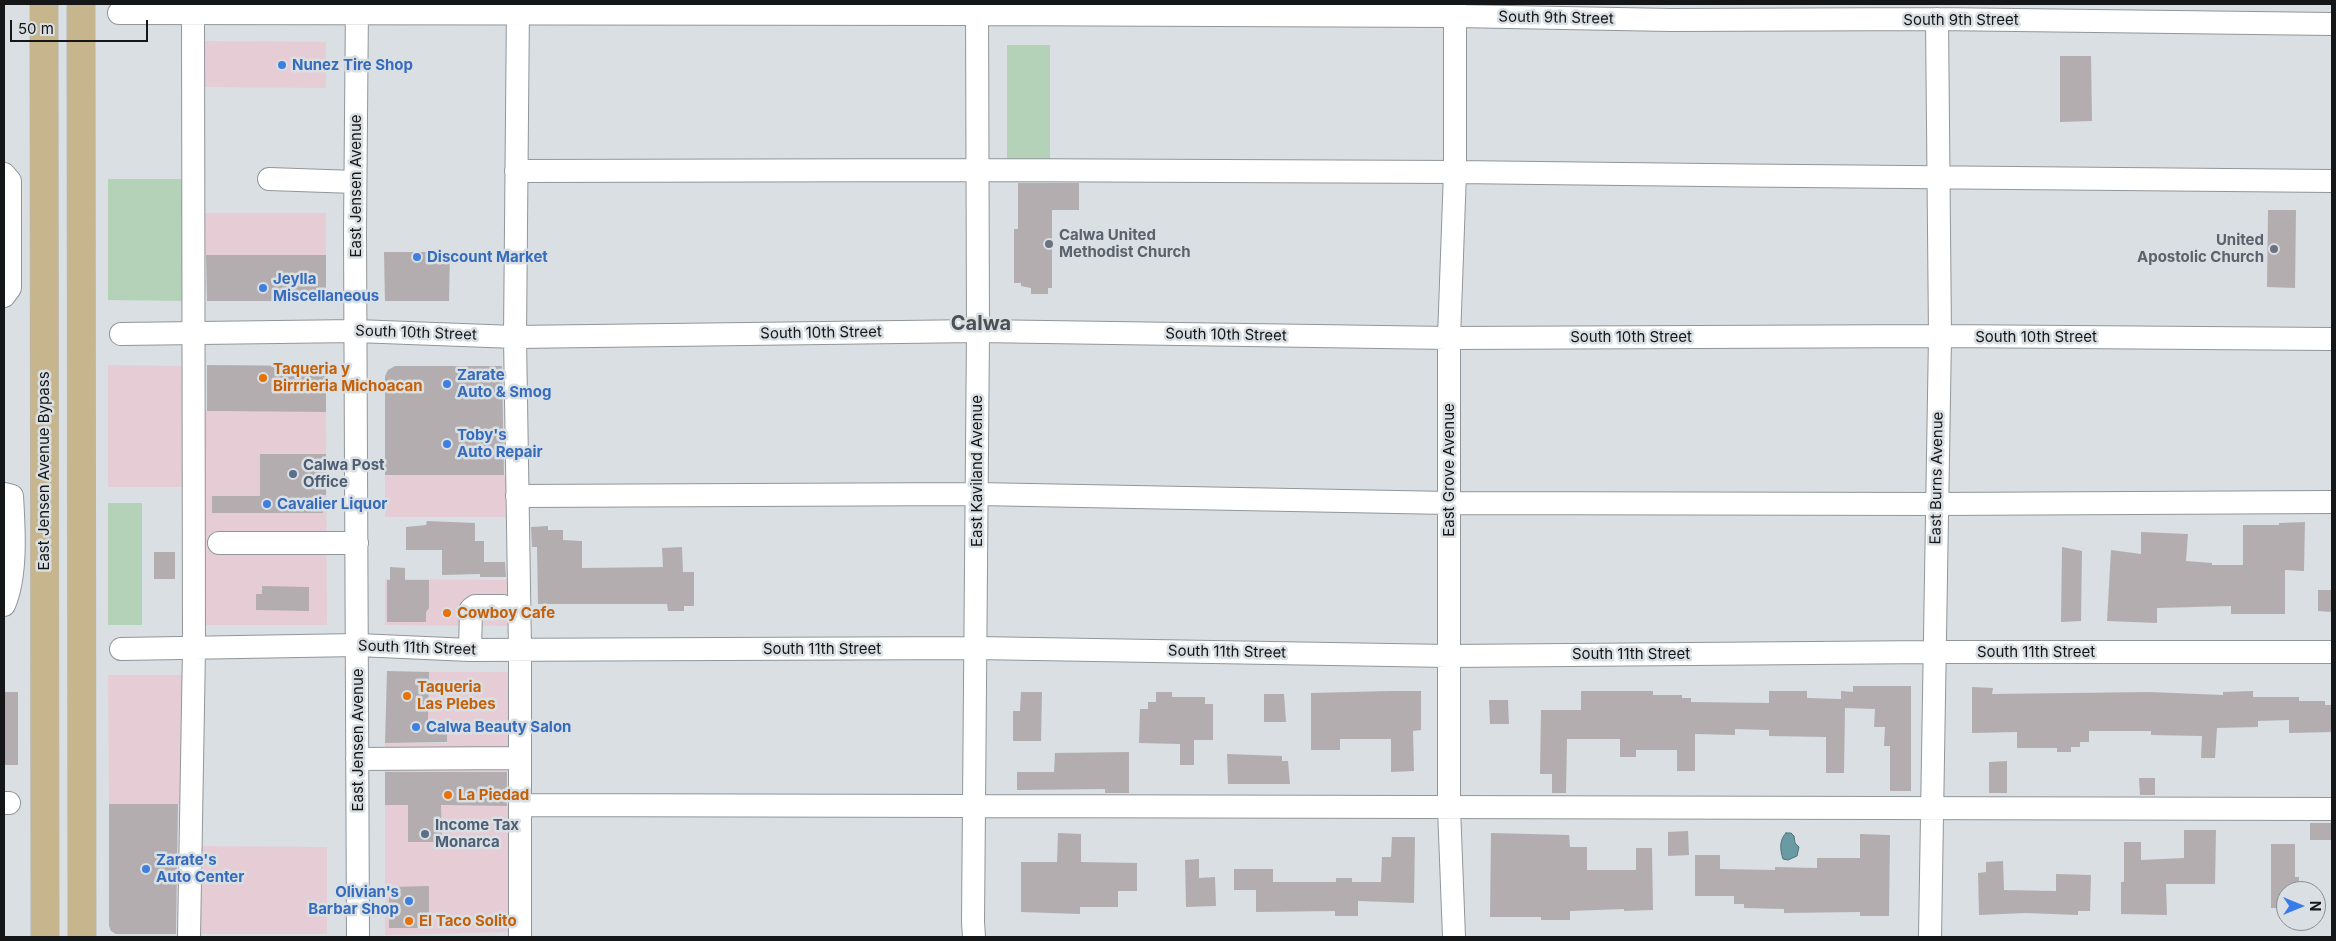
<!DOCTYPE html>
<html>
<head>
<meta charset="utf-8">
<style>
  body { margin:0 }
  #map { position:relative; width:2336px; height:941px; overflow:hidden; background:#d9dfe3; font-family:Inter,sans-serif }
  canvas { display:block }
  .frame { position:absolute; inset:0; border:5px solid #141617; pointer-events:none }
  .north { position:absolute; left:2276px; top:881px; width:50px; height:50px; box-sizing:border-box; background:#d9dfe3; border:1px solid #8a8f91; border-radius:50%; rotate:90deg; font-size:14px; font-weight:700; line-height:20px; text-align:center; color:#141617 }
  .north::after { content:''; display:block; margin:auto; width:18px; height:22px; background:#397be9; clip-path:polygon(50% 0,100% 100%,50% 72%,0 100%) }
  .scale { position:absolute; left:10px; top:20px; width:138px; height:22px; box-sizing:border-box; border:2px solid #141617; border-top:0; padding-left:6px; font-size:15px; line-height:18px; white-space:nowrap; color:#141617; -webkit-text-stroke:4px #d9dfe3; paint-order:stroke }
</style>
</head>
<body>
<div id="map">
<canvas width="2336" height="941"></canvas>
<div class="frame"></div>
<div class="north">N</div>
<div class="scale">50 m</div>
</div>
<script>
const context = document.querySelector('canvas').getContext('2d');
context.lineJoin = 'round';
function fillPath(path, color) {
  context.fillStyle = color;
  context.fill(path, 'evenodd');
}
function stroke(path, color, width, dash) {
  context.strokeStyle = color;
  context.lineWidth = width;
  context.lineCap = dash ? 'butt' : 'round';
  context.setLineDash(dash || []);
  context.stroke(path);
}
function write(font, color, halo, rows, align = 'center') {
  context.font = font + ' Inter,sans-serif';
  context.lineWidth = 5;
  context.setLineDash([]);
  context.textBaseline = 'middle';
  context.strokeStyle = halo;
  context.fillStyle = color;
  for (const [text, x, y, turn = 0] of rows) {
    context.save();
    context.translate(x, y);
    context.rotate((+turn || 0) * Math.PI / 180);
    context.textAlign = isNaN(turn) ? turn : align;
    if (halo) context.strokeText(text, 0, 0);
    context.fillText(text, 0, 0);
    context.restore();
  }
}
const commercial = new Path2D(`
  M 200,41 L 326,42 L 326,88 L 200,87 Z
  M 200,213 L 326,213 L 326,255 L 200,255 Z
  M 108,365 L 184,366 L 184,487 L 108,487 Z
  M 200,411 L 326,412 L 327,625 L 201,625 Z
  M 385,475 L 510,475 L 510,517 L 385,517 Z
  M 385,579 L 510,580 L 510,626 L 385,625 Z
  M 429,672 L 510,672 L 510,772 L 385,772 L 385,743 L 447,743 L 447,722 L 428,722 Z
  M 108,675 L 184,675 L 184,804 L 109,804 Z
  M 385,805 L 510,806 L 510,932 L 385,935 Z
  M 201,846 L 327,847 L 327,934 L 201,934 Z`);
const green = new Path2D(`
  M 1007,45 L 1050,45 L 1050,167 L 1007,166 Z
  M 108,179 L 184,179 L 184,301 L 108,300 Z
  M 108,503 L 142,503 L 142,625 L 108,625 Z`);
const water = new Path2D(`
  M 1786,833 L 1791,833 L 1794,836 L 1795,843 L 1799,847 L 1797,856 L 1788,860 L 1783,859 C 1780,850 1779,840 1786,833 Z`);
const building = new Path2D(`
  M 2060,56 L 2091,56 L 2092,121 L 2060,122 Z
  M 1018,183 L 1079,183 L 1079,210 L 1052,210 L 1052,288 L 1048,288 L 1048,294 L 1031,294 L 1031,288 L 1021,286 L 1021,283 L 1014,283 L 1014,229 L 1018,229 Z
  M 2268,210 L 2296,210 L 2295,288 L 2267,287 Z
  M 384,252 L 450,252 L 449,301 L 385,301 Z
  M 206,255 L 326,255 L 326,301 L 207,301 Z
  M 207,365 L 326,366 L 326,412 L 207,411 Z
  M 395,366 L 502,366 L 504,475 L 385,475 L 385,376 L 388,370 Z
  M 260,454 L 326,454 L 326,495 L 323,495 L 323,513 L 212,513 L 212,496 L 260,496 Z
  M 427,521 L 475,523 L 475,541 L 484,541 L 484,562 L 505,562 L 506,577 L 480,577 L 480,574 L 442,575 L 442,550 L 406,550 L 406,527 L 426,525 Z
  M 2305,522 L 2304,571 L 2285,570 L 2285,614 L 2231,614 L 2231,606 L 2157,608 L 2157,623 L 2107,621 L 2111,550 L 2141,554 L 2141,532 L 2188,534 L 2186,561 L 2212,563 L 2212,565 L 2243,565 L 2243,525 L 2279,525 L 2279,523 Z
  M 548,526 L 548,530 L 563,530 L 563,540 L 582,541 L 582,568 L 663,567 L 662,548 L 682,547 L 683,572 L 694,572 L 694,606 L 684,606 L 684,611 L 668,611 L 667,604 L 538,604 L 537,547 L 532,547 L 531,527 Z
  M 2062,547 L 2082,551 L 2081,621 L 2061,622 Z
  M 154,552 L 175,552 L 175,579 L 154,579 Z
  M 390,567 L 405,568 L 405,580 L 429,580 L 429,608 L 426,612 L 426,622 L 387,622 L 387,580 L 390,580 Z
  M 262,586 L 309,587 L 309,611 L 256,610 L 256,594 L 262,594 Z
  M 2318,590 L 2332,590 L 2332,612 L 2318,611 Z
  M 387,671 L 429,672 L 428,722 L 447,722 L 447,742 L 385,743 Z
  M 1853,686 L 1911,686 L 1911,791 L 1890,791 L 1890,746 L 1884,746 L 1885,727 L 1874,727 L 1875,709 L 1845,708 L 1844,773 L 1826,773 L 1826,737 L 1769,736 L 1769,730 L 1735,729 L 1735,735 L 1695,734 L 1695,771 L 1677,771 L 1677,750 L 1636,750 L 1636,757 L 1620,757 L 1620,739 L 1567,739 L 1566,793 L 1552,793 L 1552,774 L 1540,774 L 1541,710 L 1581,710 L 1581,691 L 1653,691 L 1653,695 L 1682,695 L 1682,698 L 1691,698 L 1691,702 L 1769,703 L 1769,691 L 1807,691 L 1807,698 L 1841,699 L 1841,691 L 1853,692 Z
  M 1972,687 L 1993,688 L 1992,694 L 2149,692 L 2223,695 L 2223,692 L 2253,691 L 2253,697 L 2299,697 L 2299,701 L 2325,701 L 2325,705 L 2332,705 L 2332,732 L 2289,733 L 2289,720 L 2258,721 L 2258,727 L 2217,728 L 2215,758 L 2201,758 L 2202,736 L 2151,735 L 2151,731 L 2089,731 L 2089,742 L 2080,742 L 2080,747 L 2071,747 L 2071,752 L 2057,752 L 2057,748 L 2017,748 L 2017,732 L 1972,733 Z
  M 1390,691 L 1421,691 L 1421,730 L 1413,731 L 1414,771 L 1391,772 L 1391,739 L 1340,739 L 1340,750 L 1311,750 L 1311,693 Z
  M 4,692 L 18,692 L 18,765 L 4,765 Z
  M 1021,692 L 1042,692 L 1041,741 L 1013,741 L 1013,711 L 1020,711 Z
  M 1156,692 L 1172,692 L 1172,697 L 1205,697 L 1205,704 L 1213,704 L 1213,740 L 1194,740 L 1194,765 L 1180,765 L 1180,744 L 1139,743 L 1140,709 L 1148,709 L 1148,702 L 1156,702 Z
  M 1264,694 L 1284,694 L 1286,722 L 1264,722 Z
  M 1489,700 L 1508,700 L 1509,724 L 1490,724 Z
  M 1129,752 L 1129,793 L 1105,793 L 1105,789 L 1017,790 L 1017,772 L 1054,772 L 1055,753 Z
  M 1227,754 L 1282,756 L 1282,761 L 1288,761 L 1290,784 L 1228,784 Z
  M 2007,761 L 2007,793 L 1989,793 L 1989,762 Z
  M 385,772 L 507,772 L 507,806 L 441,805 L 442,842 L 408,842 L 408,805 L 385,805 Z
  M 2139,778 L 2155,778 L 2155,795 L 2140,795 Z
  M 109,804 L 178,804 L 176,934 L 116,934 L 111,931 L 109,926 Z
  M 2310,823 L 2331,823 L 2331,840 L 2310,840 Z
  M 2184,830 L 2216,830 L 2215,884 L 2166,884 L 2167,915 L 2121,914 L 2121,882 L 2124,882 L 2124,842 L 2141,842 L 2141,860 L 2184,858 Z
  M 1688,831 L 1689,855 L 1668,856 L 1668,832 Z
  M 1058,833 L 1081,834 L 1081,862 L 1137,863 L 1137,891 L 1118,891 L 1118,907 L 1080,907 L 1080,914 L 1021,912 L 1021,862 L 1057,862 Z
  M 1491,833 L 1569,835 L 1570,847 L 1587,847 L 1587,870 L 1636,870 L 1636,848 L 1652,848 L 1653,910 L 1624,911 L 1624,909 L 1570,911 L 1570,920 L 1541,920 L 1541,917 L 1490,917 Z
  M 1860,834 L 1890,835 L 1889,916 L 1860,916 L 1860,912 L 1784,913 L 1784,909 L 1744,908 L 1744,904 L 1734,904 L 1734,896 L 1695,896 L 1695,855 L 1720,855 L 1720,869 L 1775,870 L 1775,867 L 1817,868 L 1817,858 L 1860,858 Z
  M 1392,837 L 1415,837 L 1414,903 L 1358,901 L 1358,916 L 1335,916 L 1335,911 L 1256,912 L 1256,890 L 1234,890 L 1234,869 L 1273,869 L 1273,882 L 1336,882 L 1336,878 L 1352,878 L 1352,882 L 1381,882 L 1382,857 L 1391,857 Z
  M 2271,844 L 2295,844 L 2295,877 L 2299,877 L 2299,891 L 2286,891 L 2286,908 L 2271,908 Z
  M 1199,859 L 1199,878 L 1215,877 L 1216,906 L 1186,907 L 1185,860 Z
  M 2003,861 L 2004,890 L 2056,891 L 2056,874 L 2091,875 L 2090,911 L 2078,911 L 2078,915 L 2026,913 L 1979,915 L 1978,873 L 1986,872 L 1986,862 Z
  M 429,886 L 429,928 L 389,928 L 389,887 Z`);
const minor = new Path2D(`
  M 357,4 L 355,231 L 358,937
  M 518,4 L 515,337 L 520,650 L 520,937
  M 119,13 L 977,14 L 1455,16 L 1671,20 L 1937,19 L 2332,24
  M 516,171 C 829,170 1143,169 1456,172 C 1748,175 2040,180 2332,181
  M 4,174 L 10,181 L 10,288 L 4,296
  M 269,179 L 355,182
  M 121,334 L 356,331 L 515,337 L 978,331 L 1449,338 L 1940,336 L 2332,339
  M 4,494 L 12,496 C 14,528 17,576 4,605
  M 517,496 L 977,494 L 1449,503 L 1936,504 L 2332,502
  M 219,543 L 357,543
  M 121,649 L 358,645 L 470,650 L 976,648 L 1449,656 L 1933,652 L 2332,652
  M 470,650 L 471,609 L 475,606 L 503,606
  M 357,759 L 520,758
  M 4,803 L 9,803
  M 520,805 L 2332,809
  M 189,937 L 194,648 L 193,13
  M 974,937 L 973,922 L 978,331 L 977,4
  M 1454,937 L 1449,808 L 1449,338 L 1455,172 L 1455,4
  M 1930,937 L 1940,336 L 1937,19`);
const major = new Path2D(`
  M 44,4 L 45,937
  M 81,4 L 82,937`);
const markers = [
  [282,65,5,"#3f7fe0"],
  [1049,244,5,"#6b7280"],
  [2274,249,5,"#6b7280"],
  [417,257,5,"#3f7fe0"],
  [263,288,5,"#3f7fe0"],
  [263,378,5,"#e8710a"],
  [447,384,5,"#3f7fe0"],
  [447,444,5,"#3f7fe0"],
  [293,474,5,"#5c6f8a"],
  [267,504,5,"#3f7fe0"],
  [447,613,5,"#e8710a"],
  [407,696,5,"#e8710a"],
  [416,727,5,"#3f7fe0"],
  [448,795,5,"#e8710a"],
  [425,834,5,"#5c6f8a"],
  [146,869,5,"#3f7fe0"],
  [409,901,5,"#3f7fe0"],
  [409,921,5,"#e8710a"]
];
const streetNames = [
  ["South 9th Street",1556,18,1],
  ["South 9th Street",1961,20],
  ["East Jensen Avenue",356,186,-90],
  ["South 10th Street",416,333,2],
  ["South 10th Street",821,333,-1],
  ["South 10th Street",1226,335,1],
  ["South 10th Street",1631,337],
  ["South 10th Street",2036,337],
  ["East Grove Avenue",1449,470,-90],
  ["East Jensen Avenue Bypass",44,471,-90],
  ["East Kaviland Avenue",977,471,-90],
  ["East Burns Avenue",1937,478,-89],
  ["South 11th Street",417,648,2],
  ["South 11th Street",822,649],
  ["South 11th Street",1227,652,1],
  ["South 11th Street",2036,652],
  ["South 11th Street",1631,654],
  ["East Jensen Avenue",358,740,-90]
];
const shopNames = [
  ["Nunez Tire Shop",292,65],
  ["Discount Market",427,257],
  ["Jeylla",273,279],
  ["Miscellaneous",273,296],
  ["Zarate",457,375],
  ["Auto & Smog",457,392],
  ["Toby's",457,435],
  ["Auto Repair",457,452],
  ["Cavalier Liquor",277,504],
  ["Calwa Beauty Salon",426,727],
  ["Zarate's",156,860],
  ["Auto Center",156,877],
  ["Olivian's",399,892,"right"],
  ["Barbar Shop",399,909,"right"]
];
const worshipNames = [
  ["Calwa United",1059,235],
  ["Methodist Church",1059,252],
  ["United",2264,240,"right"],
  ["Apostolic Church",2264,257,"right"]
];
const foodNames = [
  ["Taqueria y",273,369],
  ["Birrrieria Michoacan",273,386],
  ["Cowboy Cafe",457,613],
  ["Taqueria",417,687],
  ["Las Plebes",417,704],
  ["La Piedad",458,795],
  ["El Taco Solito",419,921]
];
const serviceNames = [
  ["Calwa Post",303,465],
  ["Office",303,482],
  ["Income Tax",435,825],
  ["Monarca",435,842]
];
const districtNames = [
  ["Calwa",981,324]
];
fillPath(commercial, '#e6cdd5');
fillPath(green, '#b3d2b8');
fillPath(water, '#6a9ba5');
stroke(water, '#50737a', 1);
fillPath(building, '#b4adaf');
stroke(minor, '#90969a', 24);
stroke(major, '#b8b9b9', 29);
stroke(minor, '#fff', 22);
stroke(major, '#c7b58e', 28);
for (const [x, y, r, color] of markers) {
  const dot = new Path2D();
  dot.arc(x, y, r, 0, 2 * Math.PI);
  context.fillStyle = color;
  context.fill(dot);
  stroke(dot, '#d9dfe3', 2);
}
write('15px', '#141617', '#d9dfe3', streetNames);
write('bold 15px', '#366cbe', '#d9dfe3', shopNames, 'left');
write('bold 15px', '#5b616d', '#d9dfe3', worshipNames, 'left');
write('bold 15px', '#c56008', '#d9dfe3', foodNames, 'left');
write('bold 15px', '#4e5e75', '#d9dfe3', serviceNames, 'left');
write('bold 20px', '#4c5054', '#d9dfe3', districtNames);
</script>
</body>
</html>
